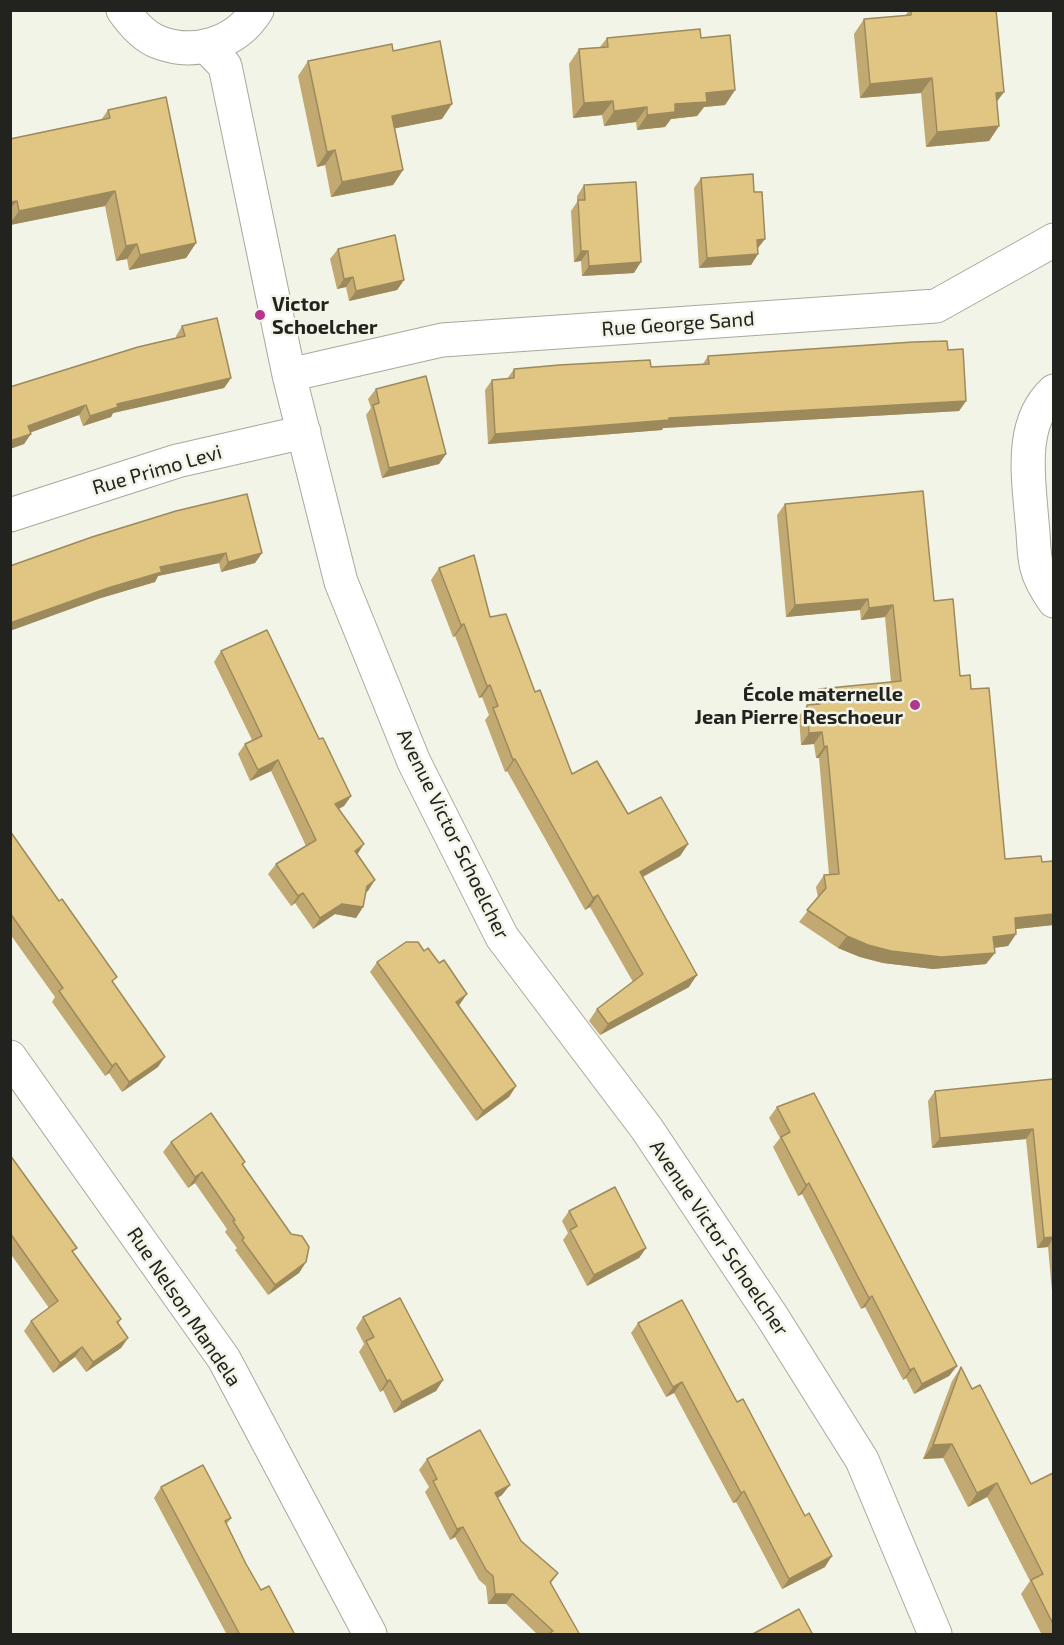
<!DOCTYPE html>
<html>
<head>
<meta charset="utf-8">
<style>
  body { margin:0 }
  #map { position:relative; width:1064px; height:1645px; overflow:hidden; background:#f2f4e7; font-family:"Exo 2",sans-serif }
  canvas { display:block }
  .frame { position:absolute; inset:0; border:12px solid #22231e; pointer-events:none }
</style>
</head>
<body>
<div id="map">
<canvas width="1064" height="1645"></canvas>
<div class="frame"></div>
</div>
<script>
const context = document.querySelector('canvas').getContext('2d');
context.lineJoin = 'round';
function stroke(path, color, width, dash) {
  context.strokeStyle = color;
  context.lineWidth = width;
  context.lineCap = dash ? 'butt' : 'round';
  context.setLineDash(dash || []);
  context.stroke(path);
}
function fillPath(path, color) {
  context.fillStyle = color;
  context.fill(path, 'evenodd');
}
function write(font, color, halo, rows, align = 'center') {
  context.font = font + ' "Exo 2",sans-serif';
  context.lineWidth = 5;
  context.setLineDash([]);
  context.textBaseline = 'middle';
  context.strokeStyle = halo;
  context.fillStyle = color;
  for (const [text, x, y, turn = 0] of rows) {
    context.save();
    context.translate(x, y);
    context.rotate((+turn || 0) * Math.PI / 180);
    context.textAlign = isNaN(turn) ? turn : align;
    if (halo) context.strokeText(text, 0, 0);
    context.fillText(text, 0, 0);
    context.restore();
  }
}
const minor = new Path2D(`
  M 207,47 L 225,66 L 289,375 L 341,582 L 414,762 L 502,937 L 647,1129 L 773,1318 L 862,1460 L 935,1634
  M 289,375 L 442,340 L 936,306 L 1054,240
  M 1054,391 C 1018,424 1029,480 1032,522 C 1034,537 1033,554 1037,568 C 1040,580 1047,591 1054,601
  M 10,515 L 177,461 L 304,432
  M 10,1057 L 224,1359 L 370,1634`);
const tertiary = new Path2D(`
  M 123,10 C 132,23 143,36 158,42 C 194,56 236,44 257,10`);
const wall = new Path2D(`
  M 909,10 L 996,10 L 997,102 L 999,126 L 989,141 L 926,147 L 921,93 L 860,98 L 854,34 L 864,19 L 905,16 Z
  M 607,38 L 701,38 L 735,90 L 725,105 L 704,107 L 697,116 L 671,119 L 665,127 L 637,130 L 636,122 L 604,126 L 602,115 L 573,118 L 569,64 L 579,49 L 600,47 Z
  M 393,51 L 442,119 L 395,128 L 403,170 L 393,185 L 331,197 L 325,165 L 317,167 L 298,76 L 308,61 Z
  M 108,110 L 196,243 L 186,258 L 129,270 L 127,259 L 116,261 L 105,206 L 10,225 L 10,139 L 101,120 Z
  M 701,178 L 754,192 L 765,239 L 758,248 L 758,254 L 751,265 L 699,268 L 694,188 Z
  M 584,185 L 634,273 L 582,276 L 581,261 L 574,262 L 571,211 L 577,202 L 577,196 Z
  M 338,249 L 404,280 L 397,290 L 349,301 L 346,287 L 337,289 L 330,259 Z
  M 182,326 L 231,378 L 224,388 L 113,413 L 111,417 L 83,426 L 79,415 L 31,432 L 24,444 L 10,449 L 10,387 L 176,338 L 176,336 Z
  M 948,350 L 966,401 L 959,411 L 663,428 L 662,430 L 488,444 L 485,390 L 492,380 L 507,379 L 514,369 L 651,367 L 703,364 L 708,356 Z
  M 376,389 L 446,454 L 439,464 L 382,478 L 366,415 L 371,408 L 368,399 Z
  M 785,504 L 934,601 L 960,676 L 971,689 L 1005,859 L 1042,862 L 1053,925 L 1016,929 L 1016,934 L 1008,946 L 994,948 L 986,964 L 933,969 L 883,963 L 860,957 L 838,948 L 799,922 L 818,898 L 816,887 L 824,875 L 829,875 L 819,758 L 816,758 L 814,744 L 801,745 L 799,716 L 807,705 L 811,705 L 810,701 L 819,689 L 891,682 L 885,617 L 861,620 L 860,610 L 786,617 L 777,515 Z
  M 92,537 L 262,553 L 255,563 L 221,572 L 219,563 L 158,576 L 155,582 L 101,598 Z
  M 439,568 L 490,617 L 535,692 L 572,774 L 628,814 L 688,844 L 680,856 L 643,877 L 689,987 L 600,1035 L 589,1021 L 597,1009 L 633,982 L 590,907 L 585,910 L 507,771 L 505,772 L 485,720 L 489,715 L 482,697 L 479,698 L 455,636 L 453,637 L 431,580 Z
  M 221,651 L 319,739 L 351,796 L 344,806 L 339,809 L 357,854 L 368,891 L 366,892 L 363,907 L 356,918 L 335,914 L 313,929 L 295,903 L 291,906 L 268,874 L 276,864 L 306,846 L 271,771 L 250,781 L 238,754 L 245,744 L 252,740 L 214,662 Z
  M 10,831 L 113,983 L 158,1067 L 122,1092 L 109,1073 L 105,1076 L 52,1002 L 55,997 L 10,934 Z
  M 377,962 L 460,1004 L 459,1006 L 516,1086 L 509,1097 L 476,1121 L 370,972 Z
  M 1053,1079 L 1053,1302 L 1048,1247 L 1037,1248 L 1026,1139 L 932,1148 L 928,1101 L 935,1091 Z
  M 777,1107 L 957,1366 L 949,1376 L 914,1394 L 906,1378 L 903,1380 L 865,1307 L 861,1309 L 802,1194 L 798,1196 L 773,1147 L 780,1138 L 769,1118 Z
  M 171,1142 L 245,1162 L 242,1166 L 306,1262 L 299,1273 L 268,1295 L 235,1250 L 237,1248 L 225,1232 L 227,1229 L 195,1183 L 188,1188 L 163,1152 Z
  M 10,1155 L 73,1253 L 121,1319 L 118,1324 L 128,1338 L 121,1348 L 86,1372 L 75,1357 L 53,1373 L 24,1331 L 31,1321 L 49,1308 L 10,1253 Z
  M 569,1211 L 646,1248 L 639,1258 L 587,1286 L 563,1240 L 568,1233 L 562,1221 Z
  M 363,1317 L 443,1380 L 436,1391 L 394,1413 L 383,1390 L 380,1392 L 359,1352 L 364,1344 L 356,1328 Z
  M 638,1323 L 825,1567 L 782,1589 L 736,1502 L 733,1503 L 674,1393 L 666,1397 L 631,1333 Z
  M 961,1367 L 972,1389 L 1031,1484 L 1053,1473 L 1053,1635 L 1042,1635 L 1021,1594 L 1030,1581 L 987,1497 L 968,1507 L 943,1458 L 923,1459 L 952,1381 Z
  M 427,1459 L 502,1495 L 498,1498 L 521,1541 L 558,1573 L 551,1583 L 580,1635 L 538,1635 L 506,1604 L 488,1604 L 486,1586 L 479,1580 L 455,1537 L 450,1540 L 425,1492 L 429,1487 L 419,1470 Z
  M 161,1487 L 231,1518 L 226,1525 L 246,1564 L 261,1590 L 295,1635 L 227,1635 L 154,1498 Z`);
const shadedWall = new Path2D(`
  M 932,78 L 921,93 L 860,98 L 870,84 Z
  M 735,90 L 725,105 L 704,107 L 697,116 L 671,119 L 665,127 L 637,130 L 647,115 L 706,93 Z
  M 1004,92 L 993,107 L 996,93 Z
  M 613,101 L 602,115 L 573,118 L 584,103 Z
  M 452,104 L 442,119 L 382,131 L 392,116 Z
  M 647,107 L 636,122 L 604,126 L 614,111 Z
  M 999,126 L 989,141 L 926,147 L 937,132 Z
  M 335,150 L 325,165 L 317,167 L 327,152 Z
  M 403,170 L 393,185 L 331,197 L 342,182 Z
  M 115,191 L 105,206 L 10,225 L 10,223 L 19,211 Z
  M 17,201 L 10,209 L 10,202 Z
  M 765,239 L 757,249 L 757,240 Z
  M 196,243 L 186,258 L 129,270 L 140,255 Z
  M 137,244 L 127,259 L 116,261 L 126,246 Z
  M 581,251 L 588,251 L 581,261 L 574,262 Z
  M 758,254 L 751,265 L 699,268 L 707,258 Z
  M 641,262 L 634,273 L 582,276 L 589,266 Z
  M 353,277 L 346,287 L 337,289 L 344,279 Z
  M 404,280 L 397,290 L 349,301 L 356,291 Z
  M 231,378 L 224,388 L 113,413 L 111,417 L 83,426 L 90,416 L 117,404 Z
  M 966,401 L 959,411 L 663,428 L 662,430 L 488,444 L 495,434 L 669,418 Z
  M 86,405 L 79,415 L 21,436 L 28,426 Z
  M 31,434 L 24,444 L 10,449 L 10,441 Z
  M 446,454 L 439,464 L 382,478 L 389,468 Z
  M 226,553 L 219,563 L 158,576 L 155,582 L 101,598 L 10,631 L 10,623 L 160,567 Z
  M 262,553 L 255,563 L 221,572 L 228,562 Z
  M 868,599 L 860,610 L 786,617 L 795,605 Z
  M 893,605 L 885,617 L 861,620 L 869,608 Z
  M 464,624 L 455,636 L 453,637 L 461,625 Z
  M 490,685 L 482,697 L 479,698 L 487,686 Z
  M 822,732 L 814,744 L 801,745 L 809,733 Z
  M 827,746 L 819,758 L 816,758 L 824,747 Z
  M 515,759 L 507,771 L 505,772 L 513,760 Z
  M 278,760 L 271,771 L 250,781 L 258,770 Z
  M 351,796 L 344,806 L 328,814 L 335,804 Z
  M 364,844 L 357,855 L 355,851 Z
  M 688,844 L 680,856 L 631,883 L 640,872 Z
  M 375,880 L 368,891 L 360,896 L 367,886 Z
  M 303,893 L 295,903 L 291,906 L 298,896 Z
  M 598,895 L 590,907 L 585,910 L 593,898 Z
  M 342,904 L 363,907 L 356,918 L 335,914 L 313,929 L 320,918 Z
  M 1053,914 L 1053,925 L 1007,930 L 1015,918 Z
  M 1016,934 L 1008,946 L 985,949 L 993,937 Z
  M 847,936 L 995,953 L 986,964 L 933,969 L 883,963 L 860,957 L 838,948 Z
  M 697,975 L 689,987 L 600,1035 L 608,1024 Z
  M 467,994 L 460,1004 L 449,1012 L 456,1002 Z
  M 165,1057 L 158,1067 L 122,1092 L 129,1082 Z
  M 116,1063 L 109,1073 L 105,1076 L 112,1066 Z
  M 516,1086 L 509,1097 L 476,1121 L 483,1111 Z
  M 1033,1129 L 1026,1139 L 932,1148 L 940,1138 Z
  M 202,1172 L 195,1183 L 188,1188 L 195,1177 Z
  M 809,1183 L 802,1194 L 798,1196 L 806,1185 Z
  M 1053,1237 L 1053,1238 L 1048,1247 L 1037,1248 L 1044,1238 Z
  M 646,1248 L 639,1258 L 587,1286 L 594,1275 Z
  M 306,1262 L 299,1273 L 268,1295 L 275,1285 Z
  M 872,1296 L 865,1307 L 861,1309 L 869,1298 Z
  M 128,1338 L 121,1348 L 86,1372 L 93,1362 Z
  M 82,1347 L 75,1357 L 53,1373 L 60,1363 Z
  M 957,1366 L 949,1376 L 914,1394 L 922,1384 Z
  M 914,1368 L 906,1378 L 903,1380 L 910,1370 Z
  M 390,1380 L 383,1390 L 380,1392 L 387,1381 Z
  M 443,1380 L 436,1391 L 394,1413 L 402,1402 Z
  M 682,1382 L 674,1393 L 666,1397 L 673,1387 Z
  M 952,1444 L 943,1458 L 923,1459 L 933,1445 Z
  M 997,1483 L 987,1497 L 968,1507 L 977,1493 Z
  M 510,1485 L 502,1495 L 488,1503 L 495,1493 Z
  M 744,1491 L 736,1502 L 733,1503 L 741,1493 Z
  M 463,1527 L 455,1537 L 450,1540 L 457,1529 Z
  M 832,1556 L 825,1567 L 782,1589 L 789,1579 Z
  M 495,1594 L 513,1594 L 506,1604 L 488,1604 Z`);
const building = new Path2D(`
  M 911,10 L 996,10 L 1004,92 L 996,93 L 999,126 L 937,132 L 932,78 L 870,84 L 864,19 L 911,15 Z
  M 700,29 L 701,38 L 730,35 L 735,90 L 706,93 L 707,102 L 675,104 L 675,112 L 647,115 L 647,107 L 614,111 L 613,101 L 584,103 L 579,49 L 608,47 L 607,38 Z
  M 440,41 L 452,104 L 392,116 L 403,170 L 342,182 L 335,150 L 327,152 L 308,61 L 392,44 L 393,51 Z
  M 166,97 L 196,243 L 140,255 L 137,244 L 126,246 L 115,191 L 19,211 L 17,201 L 10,202 L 10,139 L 110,118 L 108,110 Z
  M 753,174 L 754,192 L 762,192 L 765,239 L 757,240 L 758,254 L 707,258 L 701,178 Z
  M 636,182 L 641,262 L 589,266 L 588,251 L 581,251 L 580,235 L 578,200 L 585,200 L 584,185 Z
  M 395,235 L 404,280 L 356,291 L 353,277 L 344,279 L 338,249 Z
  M 217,318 L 231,378 L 117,404 L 118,407 L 90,416 L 86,405 L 28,426 L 31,434 L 10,441 L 10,387 L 138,347 L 185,336 L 182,326 Z
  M 947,341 L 948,350 L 963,349 L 966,401 L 669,418 L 669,420 L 495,434 L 492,380 L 514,378 L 514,369 L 559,365 L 650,360 L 651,367 L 709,364 L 708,356 L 913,342 Z
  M 426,376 L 446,454 L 389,468 L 373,405 L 379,403 L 376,389 Z
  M 923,491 L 934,601 L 953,599 L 960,676 L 970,675 L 971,689 L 989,688 L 1005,859 L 1041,856 L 1042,862 L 1053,861 L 1053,914 L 1015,918 L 1016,934 L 993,937 L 995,953 L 941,957 L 891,951 L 868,945 L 847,936 L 807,910 L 826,888 L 824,875 L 839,874 L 827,746 L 824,747 L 822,732 L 809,733 L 807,705 L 820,704 L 819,689 L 901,681 L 893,605 L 869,608 L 868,599 L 795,605 L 785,504 Z
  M 247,494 L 262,553 L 228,562 L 226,553 L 160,567 L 162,572 L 108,588 L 10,623 L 10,566 L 92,537 L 176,511 Z
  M 474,555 L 490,617 L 506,614 L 535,692 L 540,690 L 572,774 L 597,761 L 628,814 L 661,797 L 688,844 L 640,872 L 697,975 L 608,1024 L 597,1009 L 643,974 L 598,895 L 593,898 L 515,759 L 513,760 L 493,708 L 498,706 L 490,685 L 487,686 L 464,624 L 461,625 L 439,568 Z
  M 267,630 L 319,739 L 323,738 L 351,796 L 335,804 L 364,844 L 355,851 L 375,880 L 367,886 L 363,907 L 342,904 L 320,918 L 303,893 L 298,896 L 276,864 L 316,840 L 278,760 L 258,770 L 245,744 L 262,736 L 221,651 Z
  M 10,831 L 59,901 L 62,899 L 117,977 L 112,981 L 165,1057 L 129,1082 L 116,1063 L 112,1066 L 59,991 L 63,988 L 10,913 Z
  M 406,942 L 418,942 L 424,951 L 428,948 L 439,963 L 444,960 L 467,994 L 456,1002 L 516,1086 L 483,1111 L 377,962 Z
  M 1053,1079 L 1053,1237 L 1044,1238 L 1033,1129 L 940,1138 L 935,1091 Z
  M 814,1093 L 957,1366 L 922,1384 L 914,1368 L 910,1370 L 872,1296 L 869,1298 L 809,1183 L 806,1185 L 781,1137 L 790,1132 L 777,1107 Z
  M 211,1113 L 245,1162 L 242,1164 L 291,1234 L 302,1236 L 309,1247 L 306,1262 L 275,1285 L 242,1240 L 244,1238 L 233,1221 L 235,1220 L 202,1172 L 195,1177 L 171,1142 Z
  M 10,1155 L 77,1248 L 72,1251 L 121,1319 L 117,1322 L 128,1338 L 93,1362 L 82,1347 L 60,1363 L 31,1321 L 58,1301 L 10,1233 Z
  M 615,1187 L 646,1248 L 594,1275 L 570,1230 L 577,1226 L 569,1211 Z
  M 400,1298 L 443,1380 L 402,1402 L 390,1380 L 387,1381 L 366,1341 L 374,1337 L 363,1317 Z
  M 682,1300 L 737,1402 L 743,1399 L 805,1516 L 809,1513 L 832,1556 L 789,1579 L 744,1491 L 741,1493 L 682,1382 L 673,1387 L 638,1323 Z
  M 961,1367 L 972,1389 L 980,1385 L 1031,1484 L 1053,1473 L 1053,1624 L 1031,1580 L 1043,1574 L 997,1483 L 977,1493 L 952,1444 L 933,1445 Z
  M 480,1430 L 510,1485 L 495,1493 L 521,1541 L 558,1573 L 550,1582 L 580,1635 L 547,1635 L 553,1631 L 513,1594 L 495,1594 L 493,1576 L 486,1570 L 463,1527 L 457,1529 L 433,1481 L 437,1479 L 427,1459 Z
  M 203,1465 L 231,1518 L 225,1521 L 246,1564 L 261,1590 L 269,1586 L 295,1635 L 240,1635 L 161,1487 Z
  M 799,1609 L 813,1635 L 751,1635 Z`);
const markers = [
  [260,315,6,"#b2388c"],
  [915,705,6,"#b2388c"]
];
const poiNames = [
  ["Victor",272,304],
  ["Schoelcher",272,327],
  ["École maternelle",903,694,"right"],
  ["Jean Pierre Reschoeur",903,717,"right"]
];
const streetNames = [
  ["Rue George Sand",678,324,-4],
  ["Rue Primo Levi",157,470,-16],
  ["Avenue Victor Schoelcher",453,834,64],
  ["Avenue Victor Schoelcher",719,1238,56],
  ["Rue Nelson Mandela",184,1307,56]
];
stroke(minor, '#a7a99d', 35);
stroke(tertiary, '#a7a99d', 35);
stroke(minor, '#fff', 33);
stroke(tertiary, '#fff', 33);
fillPath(wall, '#c1a971');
fillPath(shadedWall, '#9d8a5c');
fillPath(building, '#e0c583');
stroke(building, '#9d8a5c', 1.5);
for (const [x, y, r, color] of markers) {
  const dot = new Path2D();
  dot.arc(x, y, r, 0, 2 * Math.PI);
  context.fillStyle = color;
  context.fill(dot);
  stroke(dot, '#f2f4e7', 2);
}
write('bold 20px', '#22231e', '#f2f4e7', poiNames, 'left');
write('20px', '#22231e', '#f2f4e7', streetNames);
</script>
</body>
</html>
